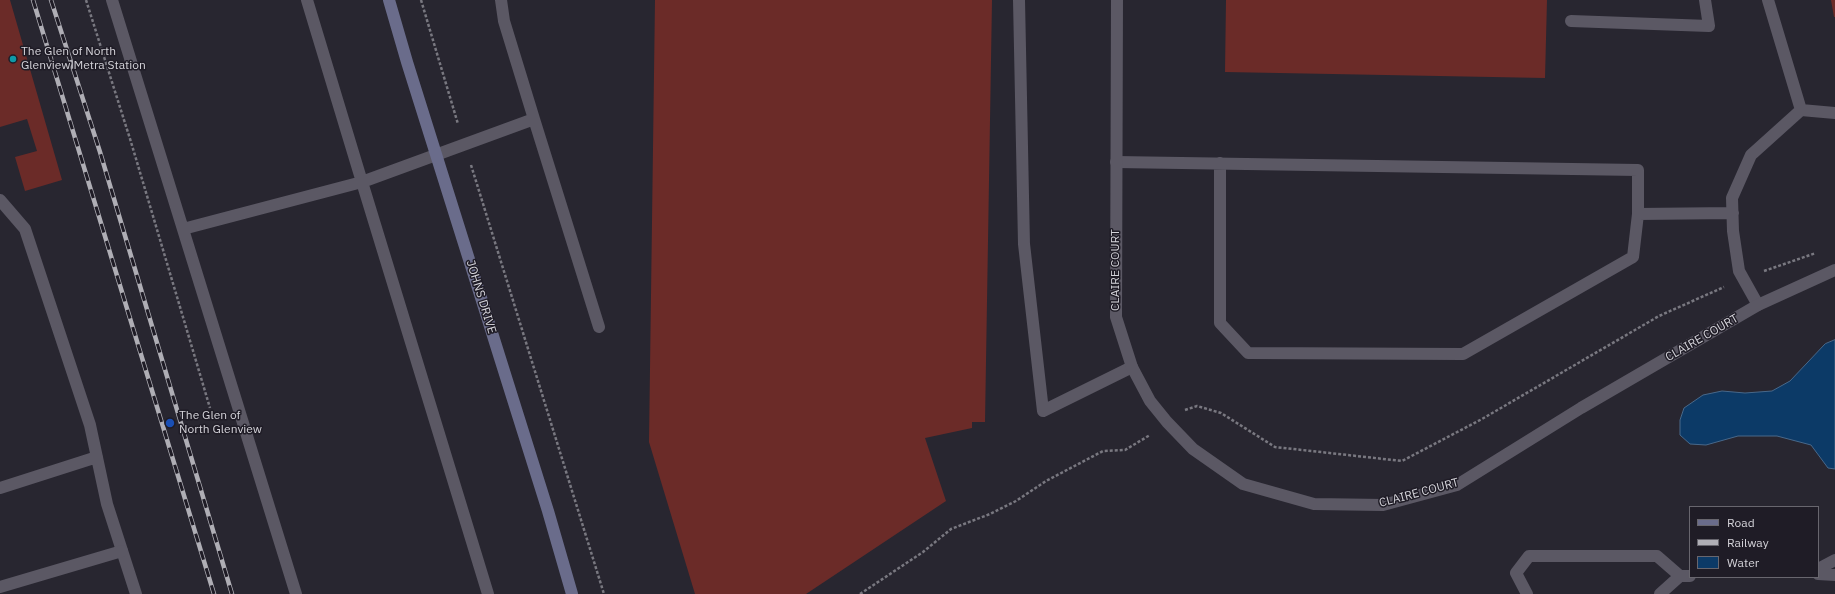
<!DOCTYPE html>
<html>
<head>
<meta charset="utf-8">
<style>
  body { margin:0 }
  #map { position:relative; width:1835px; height:594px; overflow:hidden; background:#282630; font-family:"IBM Plex Sans",sans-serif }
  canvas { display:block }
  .legend { position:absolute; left:1689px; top:506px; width:130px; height:72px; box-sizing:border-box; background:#1f1c26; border:1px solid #68666e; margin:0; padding:5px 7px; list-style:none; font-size:12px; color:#d5d4da }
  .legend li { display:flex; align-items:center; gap:8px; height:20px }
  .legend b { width:20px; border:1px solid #68666e }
</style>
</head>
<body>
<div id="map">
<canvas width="1835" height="594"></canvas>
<ul class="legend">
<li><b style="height:5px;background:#6a6c8b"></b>Road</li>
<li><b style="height:5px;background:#afaeb5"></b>Railway</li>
<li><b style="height:11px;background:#0c3a67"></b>Water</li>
</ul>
</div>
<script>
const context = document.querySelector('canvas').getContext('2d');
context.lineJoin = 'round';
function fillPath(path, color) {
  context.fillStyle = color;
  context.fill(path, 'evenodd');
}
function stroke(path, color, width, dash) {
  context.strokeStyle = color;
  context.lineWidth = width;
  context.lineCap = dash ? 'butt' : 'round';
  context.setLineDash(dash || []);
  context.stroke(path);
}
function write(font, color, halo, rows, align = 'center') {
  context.font = font + ' "IBM Plex Sans",sans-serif';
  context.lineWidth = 3;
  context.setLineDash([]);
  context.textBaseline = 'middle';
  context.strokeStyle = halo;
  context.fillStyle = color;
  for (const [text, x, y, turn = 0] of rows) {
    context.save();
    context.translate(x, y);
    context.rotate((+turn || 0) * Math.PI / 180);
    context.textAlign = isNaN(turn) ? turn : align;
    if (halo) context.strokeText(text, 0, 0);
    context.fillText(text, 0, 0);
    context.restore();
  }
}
const water = new Path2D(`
  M 1835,340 L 1835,469 L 1828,468 L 1811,445 L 1777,436 L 1738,436 L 1706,445 L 1690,444 L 1680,435 L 1680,420 L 1684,408 L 1703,395 L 1722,391 L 1745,393 L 1772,391 L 1790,381 L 1825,344 Z`);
const building = new Path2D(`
  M 0,0 L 10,0 L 62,180 L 25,191 L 15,157 L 37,151 L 27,119 L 0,127 Z
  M 655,0 L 992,0 L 985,422 L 972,422 L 972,428 L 925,438 L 946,501 L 806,594 L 695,594 L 649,442 Z
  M 1226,0 L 1547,0 L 1545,78 L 1225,72 Z
  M 1831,0 L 1835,0 L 1835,17 L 1834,17 Z`);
const path = new Path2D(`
  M 86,0 L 131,142 L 210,408
  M 421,0 L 458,124
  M 471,165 L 604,594
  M 1764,271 L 1816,253
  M 1185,410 L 1197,406 L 1221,413 L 1275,447 L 1402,461 L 1482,419 L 1659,316 L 1724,287
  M 860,594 L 923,552 L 951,529 L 990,514 L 1016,501 L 1046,481 L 1103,451 L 1125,450 L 1150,435`);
const lane = new Path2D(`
  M 112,0 L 296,594
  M 307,0 L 362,182 L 534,119 L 599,327
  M 501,0 L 504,21 L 534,119
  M 1019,0 L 1024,244 L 1043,411 L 1132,367
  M 1768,0 L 1801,110
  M 1571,21 L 1709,26 L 1705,0
  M 1116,162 L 1638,170 L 1638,214 L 1733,213
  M 1220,163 L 1220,323 L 1248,353 L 1463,354 L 1633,257 L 1638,214
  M 0,200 L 25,229 L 90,425 L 107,504 L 136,594
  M 183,229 L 362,182 L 488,594
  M 1758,305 L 1739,271 L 1733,231 L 1732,198 L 1751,155 L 1801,110 L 1835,113
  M 0,488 L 97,457
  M 1818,569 L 1835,560
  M 1818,574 L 1835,575
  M 1527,594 L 1516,573 L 1529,556 L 1657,556 L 1680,576 L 1690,576
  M 1660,594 L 1680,576`);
const street = new Path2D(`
  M 1117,0 L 1116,317 L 1132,367 L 1150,401 L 1167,422 L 1193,449 L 1243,484 L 1314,504 L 1383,505 L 1457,485 L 1581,408 L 1758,305 L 1835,270
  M 0,587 L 122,551`);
const secondary = new Path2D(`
  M 389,0 L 407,62 L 548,511 L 572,594`);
const rail = new Path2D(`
  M 33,0 L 214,594
  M 51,0 L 100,152 L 232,594`);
const markers = [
  [13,59,4,"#0f9aa8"],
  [170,423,5,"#1a4fb4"]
];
const poiNames = [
  ["The Glen of North",21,52],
  ["Glenview Metra Station",21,66],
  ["The Glen of",179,416],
  ["North Glenview",179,430]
];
const streetNames = [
  ["CLAIRE COURT",1116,270,-90],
  ["JOHNS DRIVE",481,297,73],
  ["CLAIRE COURT",1702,338,-30],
  ["CLAIRE COURT",1419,493,-15]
];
fillPath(water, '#0c3a67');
stroke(water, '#48688a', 1);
fillPath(building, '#6b2b28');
stroke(path, '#797880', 2.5, [3, 2]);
stroke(lane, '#5b5864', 12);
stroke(street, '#5b5864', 12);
stroke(secondary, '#6a6c8b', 12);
stroke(rail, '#afaeb5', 4.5);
stroke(rail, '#1f1c26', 3, [9]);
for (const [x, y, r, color] of markers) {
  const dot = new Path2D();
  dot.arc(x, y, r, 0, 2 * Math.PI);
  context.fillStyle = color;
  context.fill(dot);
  stroke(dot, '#1f1c26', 1.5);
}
write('12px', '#d5d4da', '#1f1c26', poiNames, 'left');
write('12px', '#d5d4da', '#1f1c26', streetNames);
</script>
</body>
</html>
